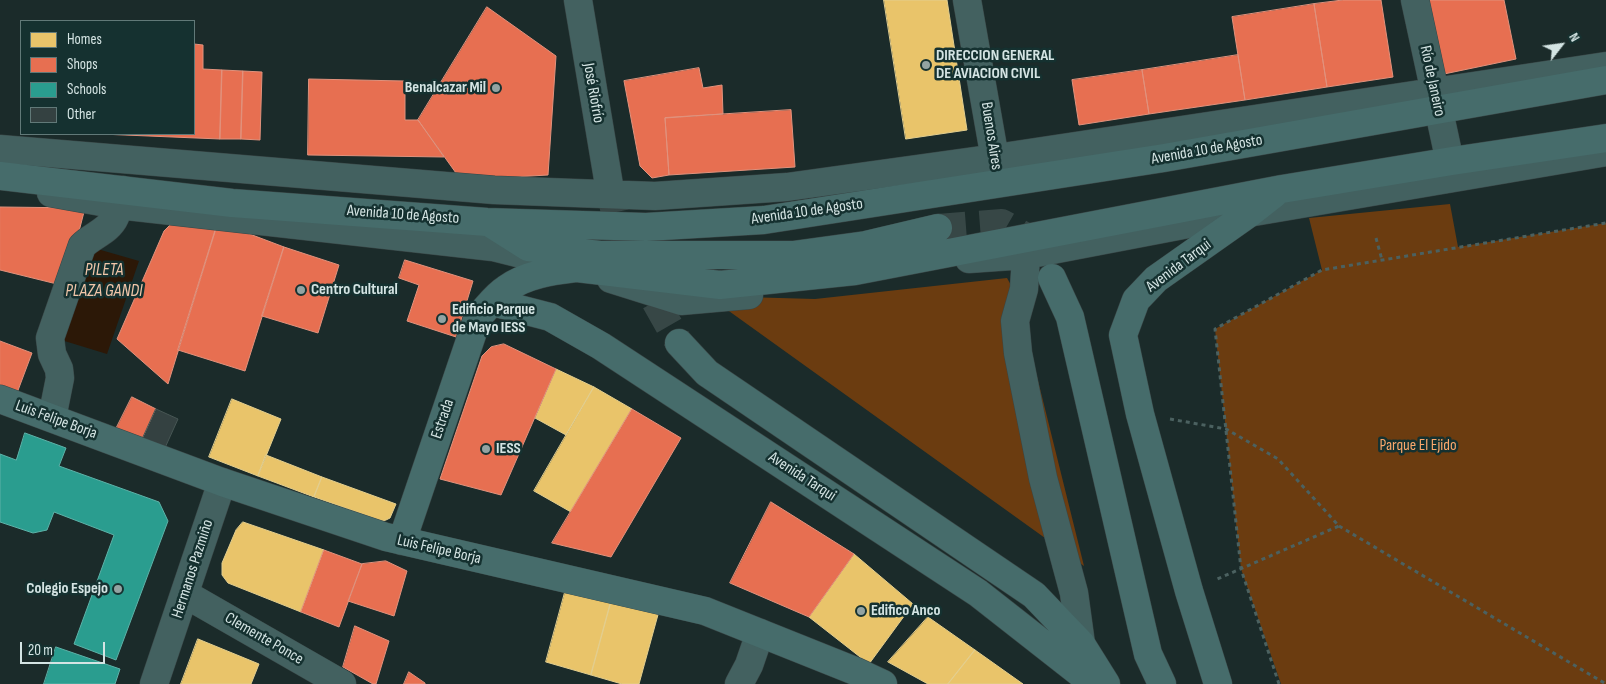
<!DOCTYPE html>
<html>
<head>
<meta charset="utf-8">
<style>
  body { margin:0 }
  #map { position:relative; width:1606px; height:684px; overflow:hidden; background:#1b2b2a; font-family:"Sofia Sans Condensed",sans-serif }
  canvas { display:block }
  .legend { position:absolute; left:20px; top:20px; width:175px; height:115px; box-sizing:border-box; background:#153130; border:1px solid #617978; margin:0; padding:6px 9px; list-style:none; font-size:15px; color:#d4e4e3 }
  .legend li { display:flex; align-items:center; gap:10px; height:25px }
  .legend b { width:25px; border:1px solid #617978 }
  .north { position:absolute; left:1536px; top:20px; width:50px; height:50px; -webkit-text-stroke:4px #153130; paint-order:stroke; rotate:60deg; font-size:14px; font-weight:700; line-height:20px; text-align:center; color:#d4e4e3 }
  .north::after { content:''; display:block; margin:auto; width:18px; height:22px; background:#d4e4e3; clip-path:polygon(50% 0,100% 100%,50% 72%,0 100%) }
  .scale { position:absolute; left:20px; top:642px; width:85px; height:22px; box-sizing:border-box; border:2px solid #d4e4e3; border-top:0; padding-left:6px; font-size:15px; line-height:18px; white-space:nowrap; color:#d4e4e3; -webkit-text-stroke:4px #153130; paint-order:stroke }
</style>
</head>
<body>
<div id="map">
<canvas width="1606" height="684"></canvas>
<ul class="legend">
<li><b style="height:14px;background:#e9c46a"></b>Homes</li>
<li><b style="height:14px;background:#e76f51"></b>Shops</li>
<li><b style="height:14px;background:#2a9d8f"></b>Schools</li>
<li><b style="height:14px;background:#344141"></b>Other</li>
</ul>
<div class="north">N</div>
<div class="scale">20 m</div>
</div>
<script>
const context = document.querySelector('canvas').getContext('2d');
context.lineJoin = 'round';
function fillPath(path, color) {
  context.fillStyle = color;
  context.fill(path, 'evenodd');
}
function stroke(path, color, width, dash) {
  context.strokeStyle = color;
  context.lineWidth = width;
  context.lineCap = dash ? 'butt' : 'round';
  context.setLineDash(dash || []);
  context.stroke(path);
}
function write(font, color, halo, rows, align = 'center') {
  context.font = font + ' "Sofia Sans Condensed",sans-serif';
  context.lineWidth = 5;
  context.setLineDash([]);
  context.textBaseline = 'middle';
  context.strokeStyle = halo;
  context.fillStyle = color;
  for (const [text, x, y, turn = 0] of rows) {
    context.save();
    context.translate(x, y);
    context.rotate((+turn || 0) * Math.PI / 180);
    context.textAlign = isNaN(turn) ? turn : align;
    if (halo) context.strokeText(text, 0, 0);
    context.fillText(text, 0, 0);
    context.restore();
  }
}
const green = new Path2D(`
  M 1450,204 L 1458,247 L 1606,223 L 1606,684 L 1281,684 L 1241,569 L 1215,329 L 1322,270 L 1309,218 Z
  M 1007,278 L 1017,296 L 1084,566 L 708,296 L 815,299 Z`);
const water = new Path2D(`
  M 87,246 L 139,261 L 107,354 L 58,339 Z`);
const homes = new Path2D(`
  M 884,0 L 947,0 L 967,130 L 906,139 Z
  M 556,369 L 594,387 L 566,435 L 535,418 Z
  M 594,387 L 632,409 L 571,512 L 534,491 Z
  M 232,399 L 281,419 L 258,476 L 209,457 Z
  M 266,455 L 322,477 L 314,497 L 258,476 Z
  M 322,477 L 396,504 L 390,518 L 386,520 L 382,521 L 314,497 Z
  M 243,522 L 324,550 L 301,612 L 228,583 L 222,575 L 222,563 L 236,530 Z
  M 854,554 L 913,604 L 869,664 L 809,617 Z
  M 567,585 L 612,598 L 591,675 L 546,662 Z
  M 612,598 L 659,611 L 639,684 L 622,684 L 591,675 Z
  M 928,617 L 975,650 L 948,684 L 928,684 L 888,662 Z
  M 198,639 L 259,664 L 251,684 L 181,684 Z
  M 975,650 L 1023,684 L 948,684 Z`);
const shops = new Path2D(`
  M 1343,0 L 1381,0 L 1393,77 L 1327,87 L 1314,4 Z
  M 1429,0 L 1504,0 L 1516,59 L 1444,74 Z
  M 1314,4 L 1327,87 L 1245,100 L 1232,17 Z
  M 487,7 L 556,56 L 548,175 L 461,180 L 418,120 Z
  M 194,44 L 203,45 L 203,69 L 222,70 L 220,139 L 101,134 L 194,134 Z
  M 1238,55 L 1245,100 L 1149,114 L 1142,70 Z
  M 699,68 L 703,88 L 722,85 L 723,114 L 665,118 L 669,175 L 652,178 L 640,166 L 624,81 Z
  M 222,70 L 243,71 L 241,139 L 220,139 Z
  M 1142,70 L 1149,114 L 1079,125 L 1072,80 Z
  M 243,71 L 262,72 L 260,140 L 241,139 Z
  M 309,79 L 405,81 L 405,120 L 418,120 L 444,157 L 308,155 Z
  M 791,110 L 795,167 L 669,175 L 665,118 Z
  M 0,207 L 85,208 L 65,286 L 0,270 Z
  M 218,222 L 284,247 L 245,371 L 178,350 Z
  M 218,222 L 168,384 L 117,339 L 164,231 L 171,224 Z
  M 284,247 L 339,265 L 318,333 L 262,316 Z
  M 405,260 L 473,281 L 456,337 L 407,321 L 419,285 L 399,278 Z
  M 0,341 L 32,353 L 17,393 L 0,386 Z
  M 504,344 L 556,369 L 501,495 L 440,479 L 482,356 L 491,347 Z
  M 132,397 L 156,409 L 142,440 L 116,429 Z
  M 632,409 L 681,438 L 611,557 L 552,543 Z
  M 771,502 L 854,554 L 809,617 L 730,583 Z
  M 324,550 L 362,564 L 339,627 L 301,612 Z
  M 386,561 L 407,571 L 394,616 L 348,601 L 362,564 Z
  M 355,626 L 389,641 L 376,684 L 373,684 L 343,667 Z
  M 409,672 L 425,683 L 425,684 L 404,684 Z`);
const schools = new Path2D(`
  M 25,433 L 66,448 L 59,466 L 159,502 L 168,521 L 116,660 L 74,644 L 114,535 L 54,512 L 47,530 L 33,533 L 0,522 L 0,454 L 16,460 Z
  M 56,647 L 120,669 L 115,684 L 44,684 Z`);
const building = new Path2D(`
  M 156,409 L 178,419 L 164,450 L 142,440 Z`);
const majorTunnel = new Path2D(`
  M 609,185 L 615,213 L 638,271 L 679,343
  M 938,228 L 1002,223 L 1033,241 L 1037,250`);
const path = new Path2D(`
  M 1376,238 L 1382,260
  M 1170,419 L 1226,429 L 1278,459 L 1339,526 L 1215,580
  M 1339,526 L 1606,684
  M 1279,684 L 1241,569 L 1215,329 L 1322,270 L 1606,223`);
const minor = new Path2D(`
  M 578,0 L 609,185
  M 967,0 L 998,176
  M 1415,0 L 1450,162
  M 0,149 L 494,190 L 655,196 L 787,187 L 996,158 L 1606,66
  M 51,193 L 118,205 L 493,247 L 545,260
  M 1026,255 L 1024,289 L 1015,321 L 1018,353 L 1043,478 L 1074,593 L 1081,644
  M 969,259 L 1026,255 L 1230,216 L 1606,152
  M 611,279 L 681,301 L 749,295
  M 52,418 L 60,378 L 59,369 L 52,354 L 50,338 L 82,246 C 91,236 109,231 115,217 C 118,210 120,198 123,190
  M 185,594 L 342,684
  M 154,684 L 222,482
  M 739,684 L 749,665 L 760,633`);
const major = new Path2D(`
  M 0,176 L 232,203 L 487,222 L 646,227 L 764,220 L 1164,158 L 1606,80
  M 490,223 L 528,247 L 600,255 L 793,255 L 866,245 L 938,228
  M 1052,278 L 1070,317 L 1148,654 L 1162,684
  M 492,302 L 550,317 L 601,346 L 978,593 L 1094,684
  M 679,343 L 707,373 L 1034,595 L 1081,644 L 1106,684
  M 0,399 L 222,482 L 386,537 L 705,611 L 855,671 L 883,684
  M 402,541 L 478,317 C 487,308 495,296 506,289 C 527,274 553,271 577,268 L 720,285 L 855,271 L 1282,189 L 1452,161 L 1606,138
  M 1218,684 L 1189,591 L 1140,414 L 1123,335 L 1136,300 L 1156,279 L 1251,212 L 1274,194`);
const markers = [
  [926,65,5,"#93a3a2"],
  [496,88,5,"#93a3a2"],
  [301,290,5,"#93a3a2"],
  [442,319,5,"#93a3a2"],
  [486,449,5,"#93a3a2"],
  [118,589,5,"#93a3a2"],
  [861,611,5,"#93a3a2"]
];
const poiNames = [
  ["DIRECCION GENERAL",936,56],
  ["DE AVIACION CIVIL",936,74],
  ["Benalcazar Mil",486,88,"right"],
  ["Centro Cultural",311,290],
  ["Edificio Parque",452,310],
  ["de Mayo IESS",452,328],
  ["IESS",496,449],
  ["Colegio Espejo",108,589,"right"],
  ["Edifico Anco",871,611]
];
const streetNames = [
  ["Río de Janeiro",1432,81,78],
  ["José Riofrío",593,93,80],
  ["Buenos Aires",991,136,81],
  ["Avenida 10 de Agosto",1207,150,-10],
  ["Avenida 10 de Agosto",807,212,-8],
  ["Avenida 10 de Agosto",403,215,4],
  ["Avenida Tarqui",1179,266,-37],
  ["Estrada",443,419,-71],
  ["Luis Felipe Borja",56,420,20],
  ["Avenida Tarqui",802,477,33],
  ["Luis Felipe Borja",439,550,13],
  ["Hermanos Pazmiño",193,569,-72],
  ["Clemente Ponce",264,639,30]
];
const parkNames = [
  ["Parque El Ejido",1418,446]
];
const waterNames = [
  ["PILETA",104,270],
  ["PLAZA GANDI",104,291]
];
fillPath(green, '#6b3c10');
fillPath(water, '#2c1807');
fillPath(homes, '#e9c46a');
stroke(homes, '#e3ce8e', 1);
fillPath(shops, '#e76f51');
stroke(shops, '#e1927d', 1);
fillPath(schools, '#2a9d8f');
stroke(schools, '#5db2a8', 1);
fillPath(building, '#344141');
stroke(building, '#475654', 1);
stroke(majorTunnel, '#374746', 28, [28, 14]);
stroke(minor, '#3a4747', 29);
stroke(major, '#3a4747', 29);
stroke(path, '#4b6160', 3, [4, 4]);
stroke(minor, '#436160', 28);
stroke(major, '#466c6b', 28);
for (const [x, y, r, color] of markers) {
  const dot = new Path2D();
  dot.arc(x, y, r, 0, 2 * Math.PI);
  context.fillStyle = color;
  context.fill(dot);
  stroke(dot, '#153130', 2);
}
write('bold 16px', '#d4e4e3', '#153130', poiNames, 'left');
write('16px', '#d4e4e3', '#153130', streetNames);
write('16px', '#fba86c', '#153130', parkNames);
write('italic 18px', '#f1c6a9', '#153130', waterNames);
</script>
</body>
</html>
